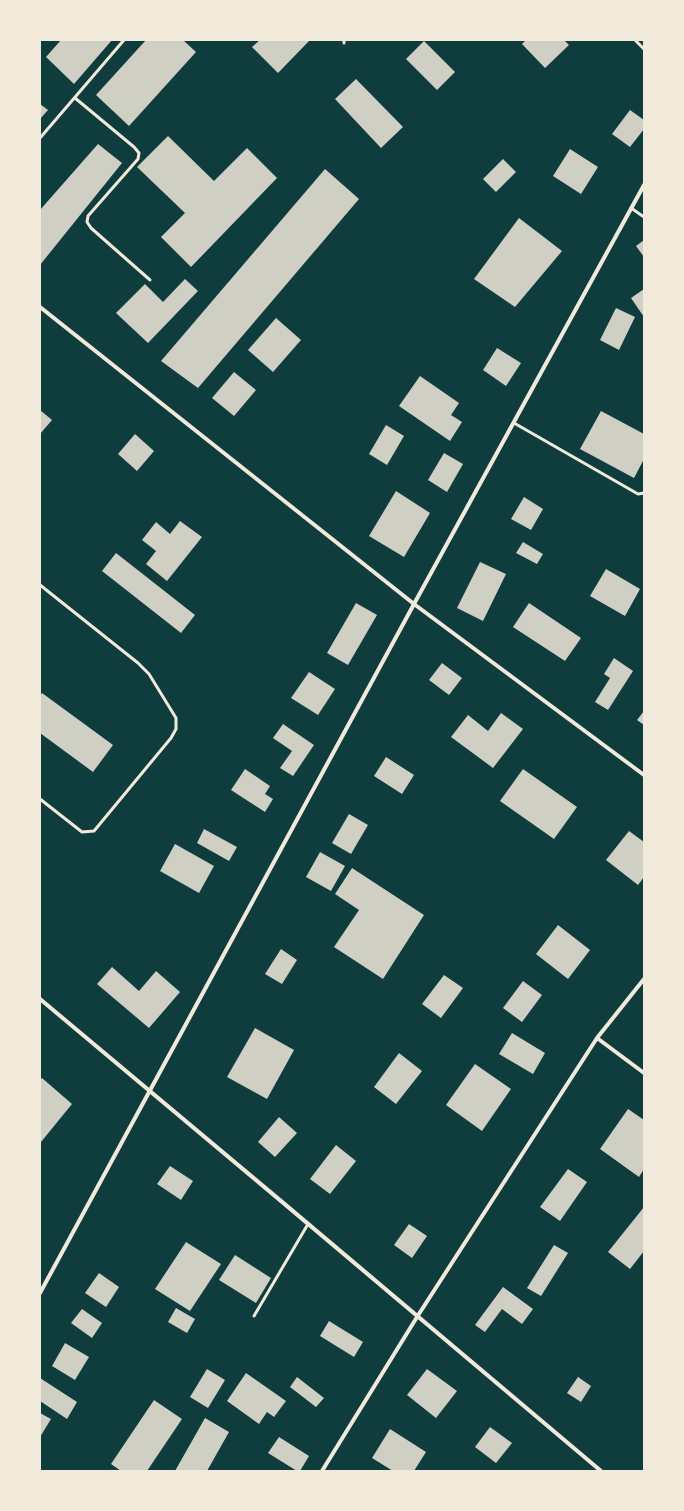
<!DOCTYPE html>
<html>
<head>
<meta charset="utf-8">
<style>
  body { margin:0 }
  #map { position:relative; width:684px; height:1511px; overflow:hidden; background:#0f3d3e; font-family:Montserrat,sans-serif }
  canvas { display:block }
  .frame { position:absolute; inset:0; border:41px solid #f1e9da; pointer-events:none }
</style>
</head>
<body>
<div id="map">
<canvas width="684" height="1511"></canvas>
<div class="frame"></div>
</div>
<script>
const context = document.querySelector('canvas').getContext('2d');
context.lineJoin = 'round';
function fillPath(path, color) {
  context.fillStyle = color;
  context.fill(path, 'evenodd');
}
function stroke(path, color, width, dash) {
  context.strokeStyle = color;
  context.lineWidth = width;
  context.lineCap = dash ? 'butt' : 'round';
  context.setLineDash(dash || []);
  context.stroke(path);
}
const building = new Path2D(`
  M 61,40 L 112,40 L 74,84 L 46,57 Z
  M 146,40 L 183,40 L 196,52 L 129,126 L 96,95 Z
  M 260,40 L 310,40 L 278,73 L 252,47 Z
  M 526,40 L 564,40 L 569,45 L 545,68 L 522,44 Z
  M 424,41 L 455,72 L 437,90 L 406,59 Z
  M 356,79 L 403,127 L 381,148 L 335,99 Z
  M 40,104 L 48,110 L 40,119 Z
  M 630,110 L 644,120 L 644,129 L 630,147 L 612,134 Z
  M 168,136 L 214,181 L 247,148 L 277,178 L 191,267 L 161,237 L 185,213 L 137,167 Z
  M 98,144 L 122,163 L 40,265 L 40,210 Z
  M 570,149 L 598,167 L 581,194 L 553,176 Z
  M 503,159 L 516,172 L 496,192 L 483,179 Z
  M 325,169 L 359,199 L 198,388 L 161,361 Z
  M 519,218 L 562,251 L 515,307 L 474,279 Z
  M 644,240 L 644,257 L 636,246 Z
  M 185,279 L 198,291 L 148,343 L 116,313 L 145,284 L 163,302 Z
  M 644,289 L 644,317 L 631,298 Z
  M 616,308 L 635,317 L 619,350 L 600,340 Z
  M 276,318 L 301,340 L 273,372 L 248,350 Z
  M 497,348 L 521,363 L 506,386 L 483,370 Z
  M 234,372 L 256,390 L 234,416 L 212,398 Z
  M 420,376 L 459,403 L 451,415 L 462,422 L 450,441 L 399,406 Z
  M 40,410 L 52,420 L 40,434 Z
  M 601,411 L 644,434 L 644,459 L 634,478 L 580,449 Z
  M 386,425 L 404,436 L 387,465 L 369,454 Z
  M 135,434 L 154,451 L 137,471 L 118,454 Z
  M 444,453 L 463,464 L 447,492 L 428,480 Z
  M 396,491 L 430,513 L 404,557 L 369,536 Z
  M 524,497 L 543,509 L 531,530 L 511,519 Z
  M 180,521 L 202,537 L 167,581 L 146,564 L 156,551 L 142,540 L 156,522 L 170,534 Z
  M 523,542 L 543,554 L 537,564 L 516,553 Z
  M 116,553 L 195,615 L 181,633 L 102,571 Z
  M 480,562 L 506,574 L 483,621 L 457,608 Z
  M 606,569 L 640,589 L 625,616 L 590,596 Z
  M 356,603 L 377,615 L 348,665 L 327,653 Z
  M 529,603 L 581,638 L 565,661 L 513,627 Z
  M 614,658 L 633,671 L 608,710 L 595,702 L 610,678 L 604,674 Z
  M 442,663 L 462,678 L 449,695 L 429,680 Z
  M 309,672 L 335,689 L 318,715 L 291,698 Z
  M 42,693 L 113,745 L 93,772 L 40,733 L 40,696 Z
  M 644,711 L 644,725 L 637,720 Z
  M 501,713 L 523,729 L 493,768 L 451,737 L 468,715 L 488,731 Z
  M 283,724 L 314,745 L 293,776 L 280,768 L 292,751 L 273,738 Z
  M 386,757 L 414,775 L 402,794 L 374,776 Z
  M 245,769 L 270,786 L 265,794 L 273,799 L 265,812 L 231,790 Z
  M 523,769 L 577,807 L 554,839 L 500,801 Z
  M 349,814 L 368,825 L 351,854 L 332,843 Z
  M 204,829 L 237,847 L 229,861 L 197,843 Z
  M 629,831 L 644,842 L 644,877 L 638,885 L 606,860 Z
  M 175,844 L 214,866 L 199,893 L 160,871 Z
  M 320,852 L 345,866 L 331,891 L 306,877 Z
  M 352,868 L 424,915 L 383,979 L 334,947 L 359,910 L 335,894 Z
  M 558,925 L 590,950 L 568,979 L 536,954 Z
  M 281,949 L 297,960 L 282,984 L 265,974 Z
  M 112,967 L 139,991 L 156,971 L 180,992 L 149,1028 L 97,984 Z
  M 444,975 L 463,988 L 441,1018 L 422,1004 Z
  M 523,981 L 542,995 L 522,1022 L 503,1008 Z
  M 255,1028 L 294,1050 L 267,1099 L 227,1077 Z
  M 512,1033 L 545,1053 L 533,1074 L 499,1054 Z
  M 399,1053 L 422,1071 L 396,1104 L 374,1087 Z
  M 475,1064 L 511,1089 L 482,1131 L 446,1105 Z
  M 42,1078 L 72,1104 L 41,1142 L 40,1080 Z
  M 628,1109 L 644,1120 L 644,1169 L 639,1177 L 600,1149 Z
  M 279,1117 L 297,1133 L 275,1157 L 258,1142 Z
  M 336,1145 L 356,1161 L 330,1194 L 310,1179 Z
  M 170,1166 L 193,1181 L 181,1200 L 157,1184 Z
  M 568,1169 L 587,1182 L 560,1221 L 540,1207 Z
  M 644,1207 L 644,1251 L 630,1269 L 608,1252 Z
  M 409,1224 L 427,1236 L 412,1258 L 394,1245 Z
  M 186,1242 L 221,1264 L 190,1311 L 155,1289 Z
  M 554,1245 L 568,1253 L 541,1296 L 527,1288 Z
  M 235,1255 L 271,1278 L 256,1303 L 219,1280 Z
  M 99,1273 L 119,1287 L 106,1307 L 85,1293 Z
  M 503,1287 L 533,1309 L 522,1324 L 502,1309 L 485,1332 L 475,1325 Z
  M 176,1308 L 195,1319 L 187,1333 L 168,1322 Z
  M 82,1309 L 102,1323 L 92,1338 L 71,1323 Z
  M 329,1321 L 363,1342 L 354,1357 L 320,1336 Z
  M 65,1343 L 89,1357 L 75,1380 L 52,1366 Z
  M 207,1369 L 225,1380 L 208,1408 L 190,1397 Z
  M 427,1369 L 457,1391 L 436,1418 L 407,1395 Z
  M 246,1373 L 286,1401 L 274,1417 L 267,1412 L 259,1424 L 227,1401 Z
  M 297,1377 L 324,1398 L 316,1407 L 290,1387 Z
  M 578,1377 L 591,1386 L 581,1402 L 567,1393 Z
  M 40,1378 L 77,1402 L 67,1419 L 40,1401 Z
  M 154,1400 L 182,1419 L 147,1471 L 121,1471 L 111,1464 Z
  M 40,1413 L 51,1419 L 40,1437 Z
  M 205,1418 L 229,1432 L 207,1471 L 175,1471 Z
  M 490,1427 L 512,1443 L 496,1463 L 475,1447 Z
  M 390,1429 L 426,1452 L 414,1471 L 393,1471 L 372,1458 Z
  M 279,1437 L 309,1456 L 300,1471 L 297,1471 L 268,1453 Z`);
const service = new Path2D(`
  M 635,40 L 644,49
  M 344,43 L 344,40
  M 75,98 L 134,147 L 139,153 L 138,159 L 88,216 L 87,222 L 91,228 L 150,280
  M 40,138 L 124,40
  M 631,208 L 644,217
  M 514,423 L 638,494 L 644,493
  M 40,585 L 138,663 L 149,674 L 176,718 L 176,729 L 171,738 L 94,831 L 82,832 L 40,799
  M 254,1316 L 308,1224`);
const minor = new Path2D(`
  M 40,307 L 414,604 L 644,775
  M 40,999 C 228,1155 414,1314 601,1471
  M 597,1038 L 644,1073
  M 40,1293 L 414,604 L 644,185
  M 322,1471 L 417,1317 L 597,1038 L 644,979`);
fillPath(building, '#cfcfc3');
stroke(service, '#f1e9da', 3);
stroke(minor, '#f1e9da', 4);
</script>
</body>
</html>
